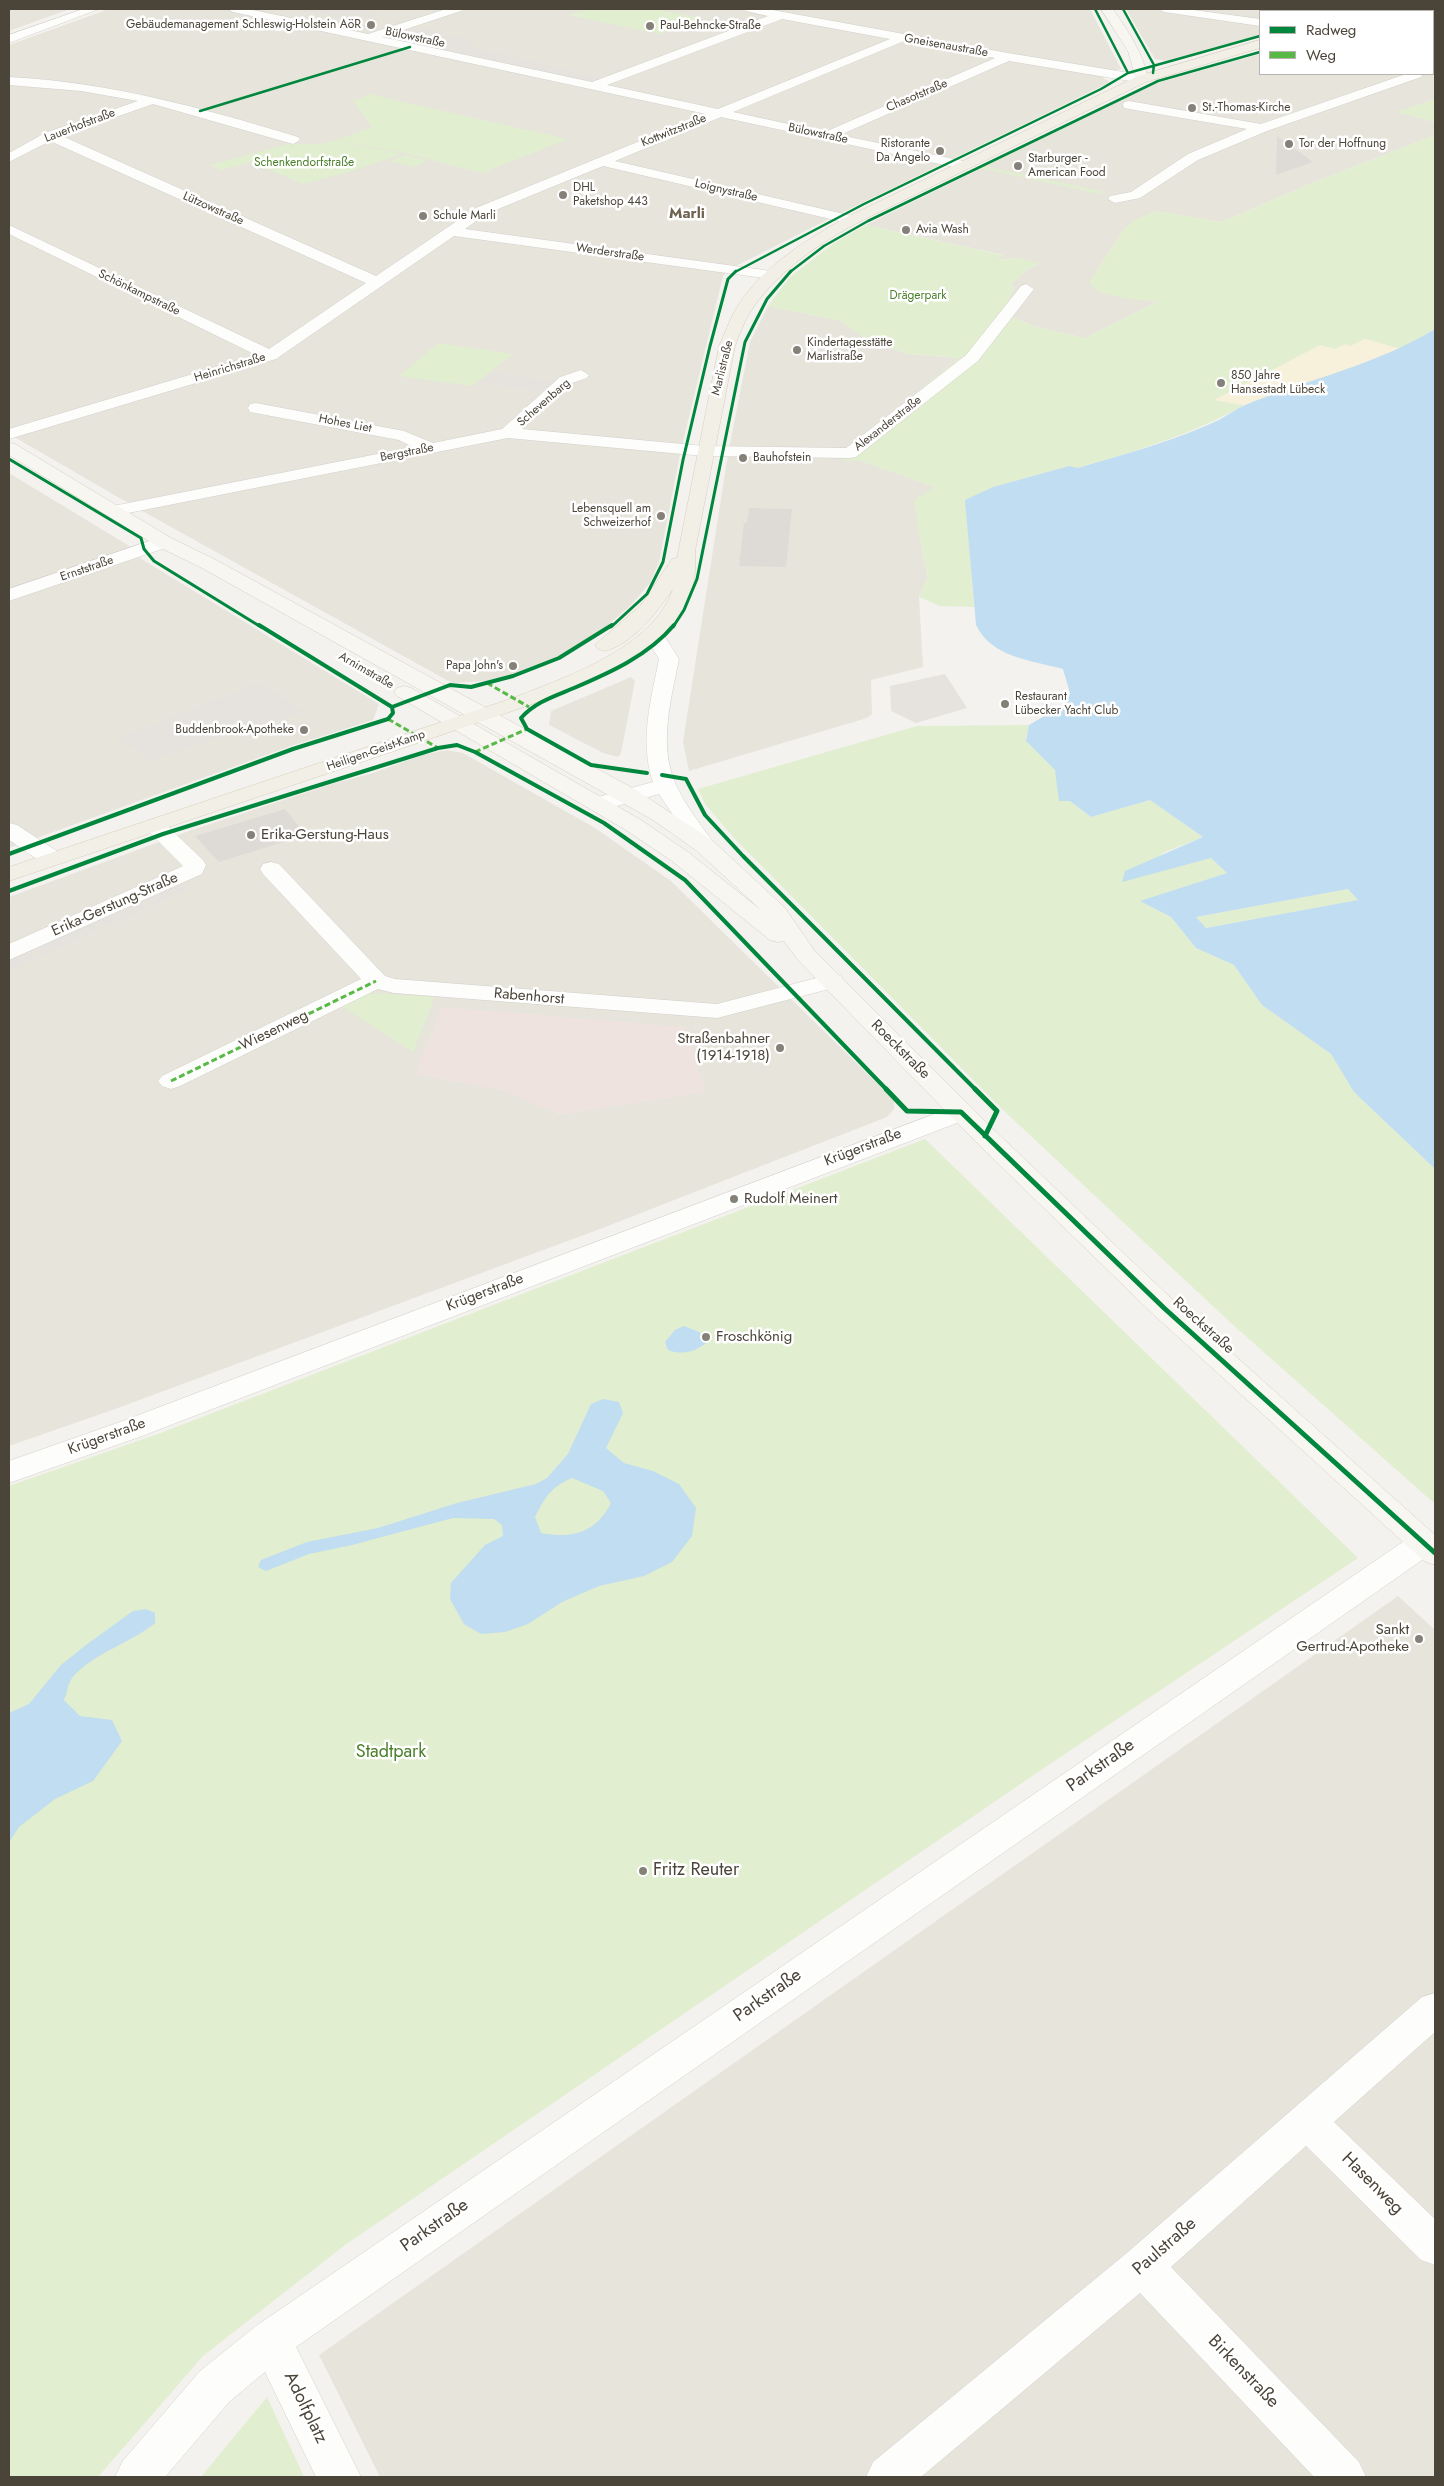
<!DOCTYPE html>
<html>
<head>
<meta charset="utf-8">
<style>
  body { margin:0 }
  #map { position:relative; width:1444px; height:2486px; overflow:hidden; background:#f4f2ee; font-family:Jost,sans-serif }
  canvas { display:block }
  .frame { position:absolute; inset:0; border:10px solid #4b4439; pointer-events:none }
  .legend { position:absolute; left:1259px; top:10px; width:175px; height:65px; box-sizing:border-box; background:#fff; border:1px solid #b7b4b0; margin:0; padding:6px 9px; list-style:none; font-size:15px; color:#4b4439 }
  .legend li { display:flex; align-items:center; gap:10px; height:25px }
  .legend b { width:25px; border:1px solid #b7b4b0 }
</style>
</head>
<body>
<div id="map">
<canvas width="1444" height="2486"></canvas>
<div class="frame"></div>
<ul class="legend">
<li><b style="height:6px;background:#00873e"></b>Radweg</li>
<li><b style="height:6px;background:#58b947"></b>Weg</li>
</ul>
</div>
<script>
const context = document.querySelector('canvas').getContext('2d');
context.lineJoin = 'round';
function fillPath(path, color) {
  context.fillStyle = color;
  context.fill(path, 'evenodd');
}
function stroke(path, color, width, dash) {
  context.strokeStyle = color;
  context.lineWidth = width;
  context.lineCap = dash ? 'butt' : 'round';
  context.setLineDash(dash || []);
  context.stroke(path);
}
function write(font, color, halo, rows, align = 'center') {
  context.font = font + ' Jost,sans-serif';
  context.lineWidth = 5;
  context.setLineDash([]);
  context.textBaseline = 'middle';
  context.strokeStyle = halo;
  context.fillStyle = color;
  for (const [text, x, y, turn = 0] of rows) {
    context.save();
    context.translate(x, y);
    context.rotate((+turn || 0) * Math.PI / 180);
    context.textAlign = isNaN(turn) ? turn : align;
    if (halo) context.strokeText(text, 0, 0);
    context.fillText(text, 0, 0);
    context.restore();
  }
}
const residential = new Path2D(`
  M 9,9 L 70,9 L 9,31 Z
  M 109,9 L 1090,9 L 1121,69 L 1111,71 L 1103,78 L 1110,82 L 1094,90 L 827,220 L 736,266 L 723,276 L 680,454 L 659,562 L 650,583 L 630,606 L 601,631 L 556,657 L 511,675 L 485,681 L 452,683 L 135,507 L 9,434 L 9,45 Z
  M 1126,9 L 1369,9 L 1358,11 L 1260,11 L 1260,35 L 1166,61 L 1155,59 Z
  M 1435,9 L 1435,99 L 1398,112 L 1435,122 L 1435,135 L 1312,183 L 1222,222 L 1156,211 L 1125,228 L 1090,282 L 1101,292 L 1157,302 L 1085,338 L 1036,327 L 1002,313 L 1014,288 L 1010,285 L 1028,269 L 1039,264 L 1015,258 L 1001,260 L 995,257 L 1003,255 L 866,225 L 1150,85 L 1260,54 L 1260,74 L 1433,74 L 1433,11 L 1423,11 Z
  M 768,306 L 842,321 L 864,338 L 908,354 L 959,358 L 850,448 L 845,460 L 859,460 L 935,487 L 920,540 L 928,577 L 919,597 L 923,667 L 871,680 L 872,714 L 867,718 L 689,771 L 683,742 L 728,454 L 750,342 Z
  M 9,473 L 131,547 L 140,558 L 379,704 L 373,720 L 291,746 L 9,848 Z
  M 631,677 L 635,681 L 621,753 L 618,757 L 603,753 L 549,725 L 551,711 Z
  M 447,750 L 463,753 L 595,828 L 671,881 L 894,1100 L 894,1109 L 887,1117 L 600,1229 L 118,1408 L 9,1446 L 9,897 L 189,831 L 332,784 L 373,773 L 422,755 Z
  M 1398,1596 L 1435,1630 L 1435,2477 L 380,2477 L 319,2355 Z`);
const medical = new Path2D(`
  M 442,1007 L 685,1027 L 706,1092 L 559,1115 L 505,1091 L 415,1074 Z`);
const green = new Path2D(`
  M 587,9 L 654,9 L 702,18 L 659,34 L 568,15 Z
  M 371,94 L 389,99 L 568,139 L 482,173 L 404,153 L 336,140 L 372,127 L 353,101 Z
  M 1435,99 L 1435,122 L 1397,112 Z
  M 1435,135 L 1435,329 L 1400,349 L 1365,339 L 1350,347 L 1345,345 L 1215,400 L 1244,405 C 1192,435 1135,451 1078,468 L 1069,466 L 993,487 L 966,500 L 974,607 L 940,606 L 919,597 L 928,577 L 920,540 L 914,500 L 934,487 L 859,460 L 844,461 L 850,448 L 959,358 L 908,354 L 864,338 L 841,321 L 768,306 L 790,277 L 834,243 L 866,225 L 1006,256 L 996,257 L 1001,260 L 1015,258 L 1040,263 L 1028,269 L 1010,285 L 1014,288 L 1002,313 L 1036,327 L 1085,338 L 1157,302 C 1139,298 1098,300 1089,282 L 1125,228 L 1135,220 L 1156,211 L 1222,222 L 1312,183 Z
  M 334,140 L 402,154 L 352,171 L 303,184 L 251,162 L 222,170 L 210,165 L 288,144 L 322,144 Z
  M 405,155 L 428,161 L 413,167 L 390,161 Z
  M 984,166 L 1105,192 L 1099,194 L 980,168 Z
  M 438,343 L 513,354 L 472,386 L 399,376 Z
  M 1029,725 L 1026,741 L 1055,770 L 1070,801 L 1091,817 L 1150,800 L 1203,837 L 1165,852 L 1123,881 L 1211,858 L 1227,873 L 1141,901 L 1171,917 L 1196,948 L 1234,965 L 1262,1005 L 1331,1054 L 1354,1092 L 1435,1169 L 1435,1504 L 1231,1323 L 1002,1109 L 735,839 L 705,804 L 698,789 L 917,726 Z
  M 1348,889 L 1359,900 L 1206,928 L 1196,917 Z
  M 368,993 L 435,997 L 413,1052 L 341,1006 Z
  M 925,1139 L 1358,1558 L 1044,1768 L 345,2245 L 203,2356 L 98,2477 L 9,2477 L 9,1486 L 158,1434 Z
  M 267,2397 L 304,2477 L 201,2477 Z`);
const sand = new Path2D(`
  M 1365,339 L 1400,349 L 1336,375 L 1244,405 L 1214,400 L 1320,345 L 1335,349 L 1345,344 L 1350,346 Z`);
const parking = new Path2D(`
  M 309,9 L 354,9 L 379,14 L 366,18 L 351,15 L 342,18 L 305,10 Z
  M 415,27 L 478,41 L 466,46 L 603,78 L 590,83 L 383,38 Z
  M 493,372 L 556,382 L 544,392 L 480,382 Z
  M 945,674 L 967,708 L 916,723 L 891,711 L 890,686 Z
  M 259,683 L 304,711 L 255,729 L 256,731 L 249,734 L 237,727 L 229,730 L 221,725 L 214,729 L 224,735 L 153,761 L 118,738 Z
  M 175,879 L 190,889 L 155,905 L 140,895 Z
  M 134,897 L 149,907 L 105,927 L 90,917 Z
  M 84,919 L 99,930 L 42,956 L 28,945 Z
  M 22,947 L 37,958 L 9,971 L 9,953 Z`);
const water = new Path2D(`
  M 1435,329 L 1435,1169 L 1354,1092 L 1331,1054 L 1262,1005 L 1234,965 L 1196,948 L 1171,917 L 1140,901 L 1227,873 L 1211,858 L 1122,882 L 1125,871 L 1203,837 L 1150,800 L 1091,817 L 1070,801 L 1059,801 L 1055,770 L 1026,741 L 1029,725 L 1063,705 L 1070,693 L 1063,669 C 1031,660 992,658 976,625 L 965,500 L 993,487 L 1069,466 L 1078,468 C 1125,454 1174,441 1219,420 C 1228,415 1236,409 1245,405 C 1309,379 1376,365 1435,329 ZM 1348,889 L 1358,900 L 1206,928 L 1196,917 Z
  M 684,1326 L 699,1332 L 708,1342 C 696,1351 683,1356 668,1350 L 665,1342 L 675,1330 Z
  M 603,1399 L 619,1402 L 623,1413 L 606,1448 L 624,1463 L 653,1471 L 679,1484 L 696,1508 L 692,1536 L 672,1562 L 644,1576 L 599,1586 L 562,1602 L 528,1624 L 505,1632 L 481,1634 L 464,1624 L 450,1599 L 451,1583 L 485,1545 L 503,1536 L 502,1525 L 494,1519 L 453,1518 L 352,1545 L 309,1554 L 266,1571 L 258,1567 L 261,1560 L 307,1542 L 378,1528 L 457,1503 L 536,1484 L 547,1478 L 568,1454 L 591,1404 ZM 572,1478 L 603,1491 L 611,1503 C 596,1533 572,1539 541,1533 L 535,1517 C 545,1497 551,1487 572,1478 Z
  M 146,1609 L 155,1613 L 155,1623 C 130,1644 94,1652 72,1678 C 68,1683 67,1694 64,1700 L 80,1716 L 112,1720 L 122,1741 L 93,1781 L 55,1799 L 19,1827 L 9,1842 L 9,1713 L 29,1704 L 61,1665 L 86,1645 L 133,1611 Z`);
const building = new Path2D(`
  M 1277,136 L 1313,162 L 1276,175 Z
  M 749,508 L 792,509 L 786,567 L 739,566 L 744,523 L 747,523 Z
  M 285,809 L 306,835 L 219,862 L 195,836 Z`);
const minor = new Path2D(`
  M 227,9 L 248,9 L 368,34 L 446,9 L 463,9 L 461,11 L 382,37 L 592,82 L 768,16 L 746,11 L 744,9 L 767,9 L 1008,53 L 1142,75 L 1148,79 L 1142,83 L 1009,61 L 840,135 L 968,162 L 970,165 L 968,168 L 963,169 L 721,117 L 615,161 L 857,217 L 859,220 L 857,223 L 852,224 L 603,166 L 486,214 L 465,229 L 771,271 L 778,275 L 771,279 L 454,236 L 276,359 L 9,439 L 9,429 L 256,355 L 9,234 L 9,225 L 269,349 L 366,283 L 50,141 L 9,162 L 9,153 L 45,133 L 138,101 L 81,91 L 9,85 L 9,77 C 109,82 202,108 298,137 L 300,140 L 293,144 L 153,104 L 62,136 L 376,276 L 476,208 L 706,114 L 233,12 ZM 782,19 L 890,39 L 718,109 L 607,85 ZM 904,41 L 995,58 L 825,132 L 733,112 Z
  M 1158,9 L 1186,9 L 1260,19 L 1260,26 L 1164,12 Z
  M 1433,44 L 1435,44 L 1435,52 L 1433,52 Z
  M 1406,74 L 1423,74 L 1421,77 L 1267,131 L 1198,160 L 1140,198 L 1115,203 L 1108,199 L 1110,196 L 1131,192 L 1188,154 L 1247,129 L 1129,109 L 1124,108 L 1123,105 L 1124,102 L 1129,101 L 1261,124 Z
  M 1026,284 L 1034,289 L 978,361 L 856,457 L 850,458 L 704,456 L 508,438 L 113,516 L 107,515 L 104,511 L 107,507 L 113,506 L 413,447 L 399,440 L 250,412 L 248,408 L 250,404 L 256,403 L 404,431 L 433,443 L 502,429 L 560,377 L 581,370 L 589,375 L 587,378 L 572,383 L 522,429 L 704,446 L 846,448 L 966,355 L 1021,286 Z
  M 164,536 L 171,538 L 173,542 L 171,546 L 9,601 L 9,589 Z
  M 653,627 L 660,629 L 679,659 C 671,700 658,745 676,785 C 686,807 702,826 716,846 L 713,851 L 705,853 L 697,851 L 659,794 L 599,811 L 591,809 L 588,804 L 591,799 L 653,782 C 639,741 651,700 659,659 L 643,633 L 646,629 Z
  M 154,819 L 162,821 L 203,860 L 206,865 L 202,874 L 9,960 L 9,944 L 183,866 L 143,826 L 146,821 Z
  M 9,823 L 17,825 L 60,853 L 63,858 L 60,863 C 41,867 24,849 9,840 Z
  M 271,862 L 279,864 L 385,976 L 395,979 L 717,1004 L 832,974 L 841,976 L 844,981 L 841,986 L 717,1018 L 394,993 L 378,989 L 180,1086 L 171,1089 L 162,1086 L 158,1081 L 162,1076 L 361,979 L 263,874 L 260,869 L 263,864 Z
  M 961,1104 L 970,1106 L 974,1112 L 970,1118 L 142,1436 L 9,1483 L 9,1461 L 120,1422 Z
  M 1424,1531 L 1435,1535 L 1435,1551 L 296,2347 L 361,2477 L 316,2477 L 265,2372 L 230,2401 L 165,2477 L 115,2477 L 122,2462 L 200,2371 L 256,2326 L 1413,1535 Z
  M 1435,1993 L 1435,2032 L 1334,2122 L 1435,2219 L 1435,2265 L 1421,2260 L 1306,2146 L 1171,2267 L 1359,2462 L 1366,2477 L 1314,2477 L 1140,2293 L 921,2477 L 866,2477 L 873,2462 L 1128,2252 L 1422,1997 Z`);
const tertiary = new Path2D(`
  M 83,9 L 99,9 L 9,43 L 9,35 Z`);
const secondary = new Path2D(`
  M 1101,9 L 1113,9 C 1128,31 1143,52 1148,79 L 1146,82 L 1138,82 L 1136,79 L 1128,51 Z
  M 9,443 L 15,444 L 171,538 L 216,560 L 636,790 L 713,841 L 785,908 L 814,950 L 994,1130 L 1174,1301 L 1435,1535 L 1435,1565 L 1424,1561 L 1154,1315 L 976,1142 L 798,960 L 784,941 L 778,942 L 770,940 L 672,861 L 626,830 L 397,696 L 394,692 L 397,688 L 404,686 L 411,688 L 641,820 L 688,852 L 762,911 L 697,851 L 653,820 L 202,568 L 157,546 L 9,455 Z`);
const primary = new Path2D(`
  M 1387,9 L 1408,9 L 1406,11 L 1385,11 Z
  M 1260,40 L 1260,48 L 1146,82 L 857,223 C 815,246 775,273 749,314 C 743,324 739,336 735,346 L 695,551 C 696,569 695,587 687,604 C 659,658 580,685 527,706 L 9,881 L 9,867 L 513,698 C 566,677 653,648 673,589 C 657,612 633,644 605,651 L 598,649 L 595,645 L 641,605 L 672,559 L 677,558 L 719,346 C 724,335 728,324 733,314 C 758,269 804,241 847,217 L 1138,76 Z`);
const quiet = new Path2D(`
  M 487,683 L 529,707
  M 388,719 L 438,748
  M 475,752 L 527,729
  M 171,1081 L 376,981`);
const cyclewayFar3 = new Path2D(`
  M 1095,9 L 1128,73
  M 1123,9 L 1154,65 L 1153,73
  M 200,111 L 410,47
  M 735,272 L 864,204 L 1101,89 L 1128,73 L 1260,36
  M 790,272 L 824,246 L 868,221 L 1158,81 L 1260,52`);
const cyclewayFar2 = new Path2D(`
  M 9,459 L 141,538 L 144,549 L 154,561 L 261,627
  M 611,627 L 647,594 L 663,562 L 683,460 L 710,346 L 728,279 L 736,271
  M 673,627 L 684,610 L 697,579 L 745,342 L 767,299 L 791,271`);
const cyclewayFar1 = new Path2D(`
  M 259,625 L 392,707
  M 392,707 L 450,685 L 471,687 L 513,676 L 559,658 L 612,625
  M 647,773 L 591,765 L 527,729 L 521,718 C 535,702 555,696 574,688 C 609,673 648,656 674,625
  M 662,775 L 686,779 L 705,815 L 743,856 L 976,1090
  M 9,854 L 293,749 L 388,719 L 393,713 L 392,707
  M 9,891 L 163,834 L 438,748 L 457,745 L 475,752 L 604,823 L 685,880 L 887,1090`);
const cycleway = new Path2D(`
  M 886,1089 L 907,1111 L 961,1112 L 1164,1308 L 1435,1553
  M 975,1089 L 997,1111 L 985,1136`);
const markers = [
  [371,25,5,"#868178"],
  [650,26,5,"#868178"],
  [1192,108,5,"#868178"],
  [1289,144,5,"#868178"],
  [940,151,5,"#868178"],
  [1018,166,5,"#868178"],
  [563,195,5,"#868178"],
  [423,216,5,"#868178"],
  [906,230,5,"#868178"],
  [797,350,5,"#868178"],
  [1221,383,5,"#868178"],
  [743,458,5,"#868178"],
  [661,516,5,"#868178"],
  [513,666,5,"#868178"],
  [1005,704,5,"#868178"],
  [304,730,5,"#868178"],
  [251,835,5,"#868178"],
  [780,1048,5,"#868178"],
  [734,1199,5,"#868178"],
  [706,1337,5,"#868178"],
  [1419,1639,5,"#868178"],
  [643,1871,5,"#868178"]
];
const farPoinames = [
  ["Gebäudemanagement Schleswig-Holstein AöR",361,25,"right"],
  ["Paul-Behncke-Straße",660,26],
  ["St.-Thomas-Kirche",1202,108],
  ["Ristorante",930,144,"right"],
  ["Da Angelo",930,158,"right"],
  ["Tor der Hoffnung",1299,144],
  ["Starburger -",1028,159],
  ["American Food",1028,173],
  ["DHL",573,188],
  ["Paketshop 443",573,202],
  ["Schule Marli",433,216],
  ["Avia Wash",916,230],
  ["Kindertagesstätte",807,343],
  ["Marlistraße",807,357],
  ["850 Jahre",1231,376],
  ["Hansestadt Lübeck",1231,390],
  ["Bauhofstein",753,458],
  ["Lebensquell am",651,509,"right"],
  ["Schweizerhof",651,523,"right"],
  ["Papa John's",503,666,"right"],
  ["Restaurant",1015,697],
  ["Lübecker Yacht Club",1015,711],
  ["Buddenbrook-Apotheke",294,730,"right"]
];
const farStreetnames = [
  ["Bülowstraße",415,38,12],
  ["Gneisenaustraße",946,46,10],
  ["Chasotstraße",917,96,-23],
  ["Lauerhofstraße",80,126,-21],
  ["Kottwitzstraße",674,131,-22],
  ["Bülowstraße",818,134,12],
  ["Loignystraße",726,191,13],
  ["Lützowstraße",213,209,24],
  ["Werderstraße",610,253,8],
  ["Schönkampstraße",139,293,26],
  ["Heinrichstraße",230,368,-17],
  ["Marlistraße",723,368,-76],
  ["Schevenbarg",544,403,-41],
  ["Hohes Liet",345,424,11],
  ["Alexanderstraße",888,424,-38],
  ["Bergstraße",407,453,-11],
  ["Ernststraße",87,569,-19],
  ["Arnimstraße",366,671,30],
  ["Heiligen-Geist-Kamp",376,751,-19]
];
const farParknames = [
  ["Schenkendorfstraße",304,163],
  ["Drägerpark",918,296]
];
const farQuarternames = [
  ["Marli",687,214]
];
const poiNames = [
  ["Erika-Gerstung-Haus",261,835],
  ["Straßenbahner",770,1039,"right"],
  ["(1914-1918)",770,1056,"right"],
  ["Rudolf Meinert",744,1199],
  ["Froschkönig",716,1337],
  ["Sankt",1409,1630,"right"],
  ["Gertrud-Apotheke",1409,1647,"right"]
];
const streetNames = [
  ["Erika-Gerstung-Straße",115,905,-24],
  ["Rabenhorst",529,997,5],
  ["Wiesenweg",274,1031,-26],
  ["Roeckstraße",900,1050,45],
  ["Krügerstraße",863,1148,-21],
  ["Krügerstraße",485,1293,-21],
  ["Roeckstraße",1203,1326,42],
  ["Krügerstraße",107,1437,-20]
];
const nearParknames = [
  ["Stadtpark",391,1753]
];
const nearStreetnames = [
  ["Parkstraße",1101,1766,-35],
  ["Parkstraße",768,1996,-35],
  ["Hasenweg",1372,2184,45],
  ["Parkstraße",435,2226,-35],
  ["Paulstraße",1165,2247,-41],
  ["Birkenstraße",1243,2372,46],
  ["Adolfplatz",305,2408,64]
];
const nearPoinames = [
  ["Fritz Reuter",653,1871]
];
fillPath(residential, '#e7e4dc');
fillPath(medical, '#eee3df');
fillPath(green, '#e1eecf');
fillPath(sand, '#f7f0da');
fillPath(parking, '#e6e3df');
fillPath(water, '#c0ddf1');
fillPath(building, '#dedbd6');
stroke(minor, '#d2d0cb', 1);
stroke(tertiary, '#d2d0cb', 1);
stroke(secondary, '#d3cfc5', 1);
stroke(primary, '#d6cebb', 1);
fillPath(minor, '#fdfdfc');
fillPath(tertiary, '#fdfdfc');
fillPath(secondary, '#f7f6f1');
fillPath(primary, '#f2efe6');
stroke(quiet, '#58b947', 3, [6, 3]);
stroke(cyclewayFar3, '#00873e', 2.5);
stroke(cyclewayFar2, '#00873e', 3);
stroke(cyclewayFar1, '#00873e', 4);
stroke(cycleway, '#00873e', 5);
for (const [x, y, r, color] of markers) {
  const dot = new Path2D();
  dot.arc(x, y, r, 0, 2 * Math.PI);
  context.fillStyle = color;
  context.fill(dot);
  stroke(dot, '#fff', 2);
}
write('12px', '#4b4439', '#fff', farPoinames, 'left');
write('12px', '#4b4439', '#fff', farStreetnames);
write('12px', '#4a7f2a', '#fff', farParknames);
write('bold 15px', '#6e6250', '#fff', farQuarternames);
write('15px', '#4b4439', '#fff', poiNames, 'left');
write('15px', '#4b4439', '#fff', streetNames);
write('18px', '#4a7f2a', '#fff', nearParknames);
write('18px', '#4b4439', '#fff', nearStreetnames);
write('18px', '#4b4439', '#fff', nearPoinames, 'left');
</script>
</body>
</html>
